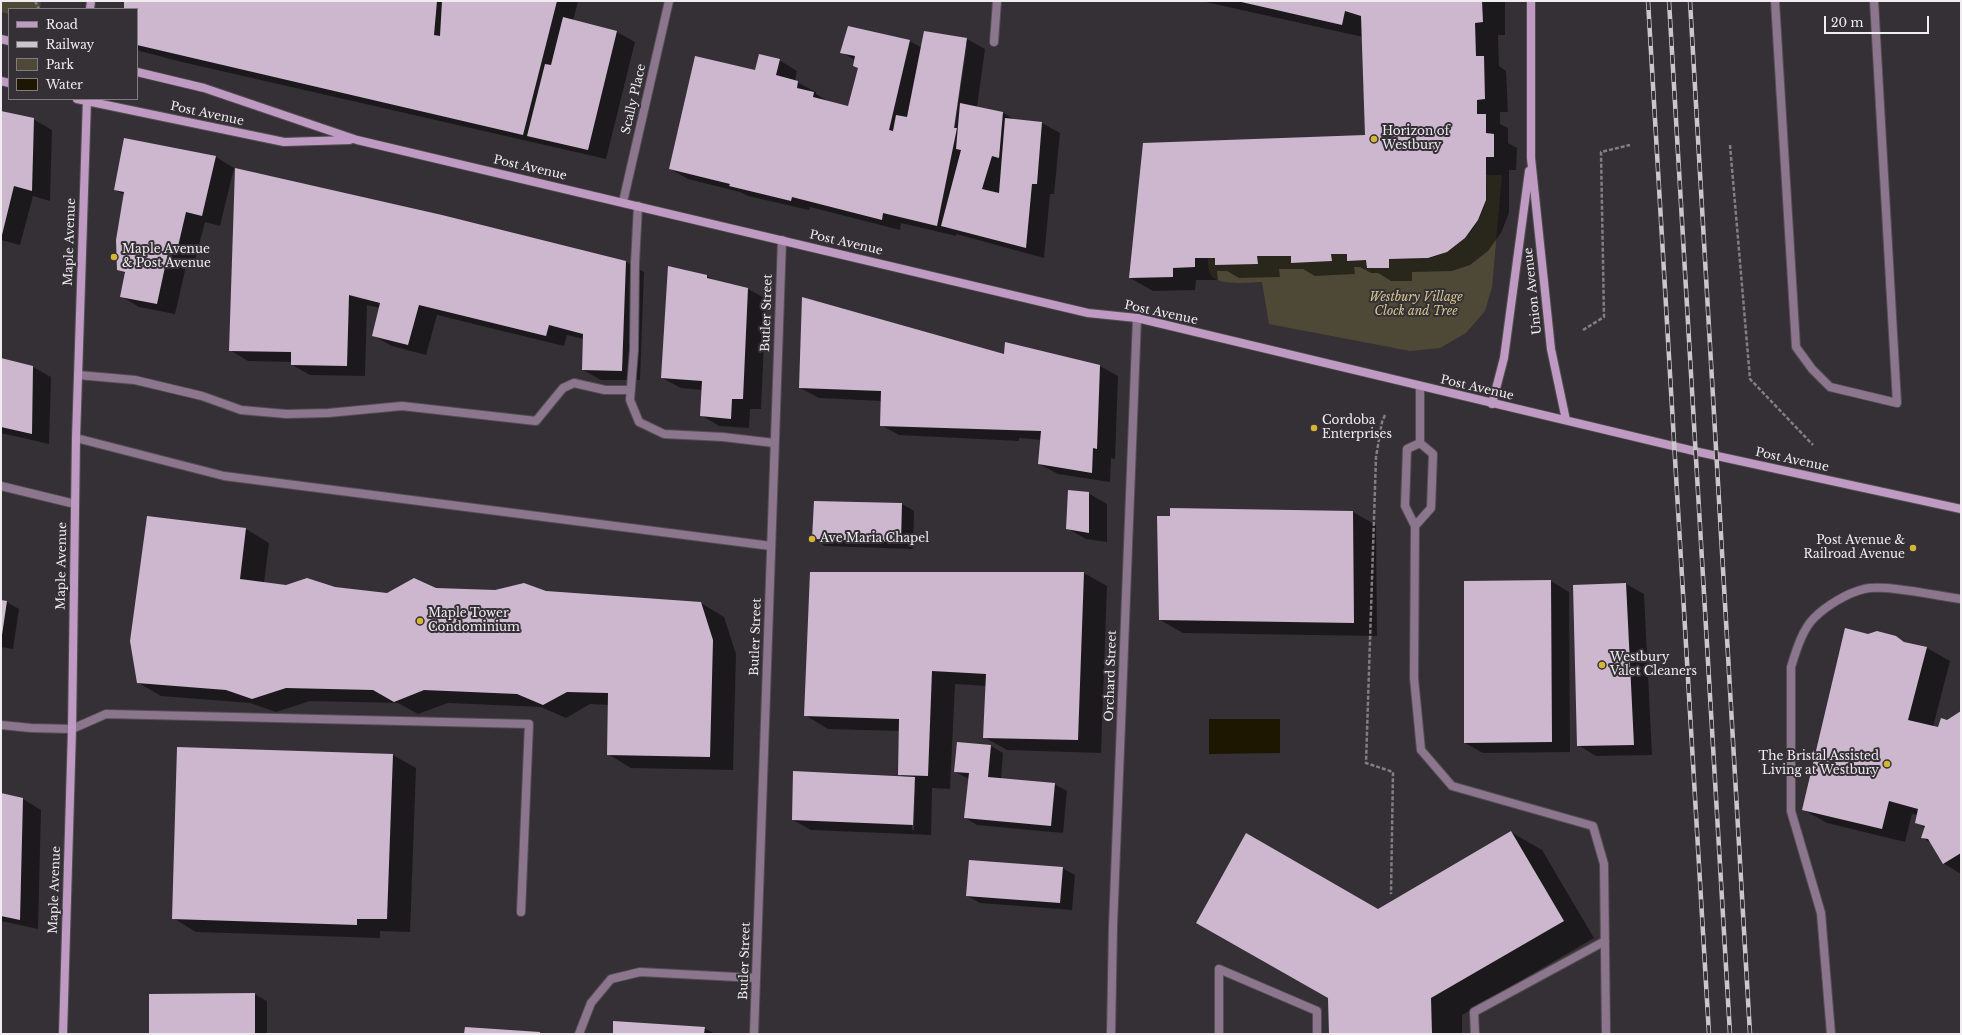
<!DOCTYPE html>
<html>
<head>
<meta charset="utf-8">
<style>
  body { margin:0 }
  #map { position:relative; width:1962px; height:1035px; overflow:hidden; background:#353035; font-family:"Libre Baskerville",serif }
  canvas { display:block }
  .frame { position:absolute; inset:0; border:2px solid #f0edf1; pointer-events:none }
  .legend { position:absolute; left:8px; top:8px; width:130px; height:92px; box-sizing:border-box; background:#353035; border:1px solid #807c80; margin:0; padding:5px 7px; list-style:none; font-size:12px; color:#f0edf1 }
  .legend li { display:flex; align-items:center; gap:8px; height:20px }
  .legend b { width:20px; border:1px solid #807c80 }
  .scale { position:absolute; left:1824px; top:16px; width:105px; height:18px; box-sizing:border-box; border:2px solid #f0edf1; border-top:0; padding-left:5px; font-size:12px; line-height:14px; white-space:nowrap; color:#f0edf1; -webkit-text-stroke:3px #353035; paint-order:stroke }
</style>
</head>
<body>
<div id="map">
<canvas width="1962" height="1035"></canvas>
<div class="frame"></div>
<ul class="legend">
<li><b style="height:5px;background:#bf9bc3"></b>Road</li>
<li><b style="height:5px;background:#cac7cb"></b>Railway</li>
<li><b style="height:11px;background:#4e4936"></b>Park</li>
<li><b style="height:11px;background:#1d1600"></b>Water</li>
</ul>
<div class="scale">20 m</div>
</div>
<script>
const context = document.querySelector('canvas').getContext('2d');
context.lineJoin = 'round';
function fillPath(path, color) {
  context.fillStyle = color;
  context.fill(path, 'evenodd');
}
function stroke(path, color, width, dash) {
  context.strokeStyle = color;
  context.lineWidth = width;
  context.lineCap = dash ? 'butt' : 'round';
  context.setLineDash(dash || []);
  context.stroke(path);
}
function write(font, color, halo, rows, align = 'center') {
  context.font = font + ' "Libre Baskerville",serif';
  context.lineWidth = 4;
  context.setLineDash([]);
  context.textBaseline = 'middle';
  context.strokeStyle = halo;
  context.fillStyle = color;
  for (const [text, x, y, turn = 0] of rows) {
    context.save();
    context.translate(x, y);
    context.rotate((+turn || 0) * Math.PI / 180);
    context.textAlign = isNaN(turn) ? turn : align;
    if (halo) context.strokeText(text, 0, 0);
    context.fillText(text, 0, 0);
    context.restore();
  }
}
const green = new Path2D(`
  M 1,1 L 41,1 L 40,9 L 9,9 L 9,14 L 1,12 Z
  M 1486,175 L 1502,175 L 1492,287 L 1485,311 L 1466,333 L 1440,348 L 1410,351 L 1269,324 L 1262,282 C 1249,282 1217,287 1210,274 C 1208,270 1208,263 1208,258 L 1215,258 L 1215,265 L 1257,264 L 1257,256 L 1291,256 L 1291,263 L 1332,261 L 1331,254 L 1347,254 L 1347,261 L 1366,260 L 1389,268 L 1389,259 C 1402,259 1417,261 1429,258 C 1456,253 1481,227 1486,200 C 1487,192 1486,183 1486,175 Z`);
const water = new Path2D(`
  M 1209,719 L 1280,719 L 1280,753 L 1209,754 Z`);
const shadow = new Path2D(`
  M 125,1 L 578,1 L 573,21 L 617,32 L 635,42 L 606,159 L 182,62 L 140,51 L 137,49 L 137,9 L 125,9 Z
  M 1201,1 L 1505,1 L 1505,35 L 1498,35 L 1499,66 L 1506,71 L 1508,112 L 1500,112 L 1500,124 L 1508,128 L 1508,143 L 1517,148 L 1516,170 L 1509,170 L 1509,213 L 1501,233 L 1488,251 L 1470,265 L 1452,271 L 1412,272 L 1412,281 L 1391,281 L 1378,273 L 1371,273 L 1360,267 L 1354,267 L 1355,274 L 1315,276 L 1303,269 L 1279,269 L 1280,277 L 1239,278 L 1227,271 L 1217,271 L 1218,280 L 1196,280 L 1195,290 L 1153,291 L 1130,278 L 1366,136 L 1363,37 Z
  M 848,27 L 910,41 L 922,48 L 967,39 L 985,49 L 977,107 L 1002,112 L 1015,120 L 1042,123 L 1060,133 L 1054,194 L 1050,194 L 1044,258 L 956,234 L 956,236 L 901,223 L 900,230 L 810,207 L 809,210 L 748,196 L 740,192 L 688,179 L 670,169 L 756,72 L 779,60 L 797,71 L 795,81 L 816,92 L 816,94 L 829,102 L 848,107 L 859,68 L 854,66 L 855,60 L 841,52 ZM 965,44 L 967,44 L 954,133 L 952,133 Z
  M 1,112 L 33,119 L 52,130 L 50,201 L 33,196 L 20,245 L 1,240 Z
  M 216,157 L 234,168 L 220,226 L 205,222 L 194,264 L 187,262 L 175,314 L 139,307 L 121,296 L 126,274 L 118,269 L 125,195 L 115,190 Z
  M 236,169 L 626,262 L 644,272 L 640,380 L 601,380 L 583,370 L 584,339 L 567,335 L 564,346 L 437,315 L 426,355 L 392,346 L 374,336 L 380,308 L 367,305 L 365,376 L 310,375 L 292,365 L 292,362 L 248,361 L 230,350 Z
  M 707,276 L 714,280 L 748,289 L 766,299 L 761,409 L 750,409 L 749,428 L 719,426 L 701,415 L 702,390 L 681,388 L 662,378 Z
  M 1,359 L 33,367 L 51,377 L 49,444 L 1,433 Z
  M 1100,366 L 1118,376 L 1115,459 L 1111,458 L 1110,482 L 1058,474 L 1039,464 L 1042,440 L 1019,438 L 1019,441 L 899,435 L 881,425 L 881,401 L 819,398 L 800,388 Z
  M 1088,493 L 1107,504 L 1107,542 L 1086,539 L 1067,528 Z
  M 902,504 L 914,511 L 913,549 L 825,546 L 813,539 Z
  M 1171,509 L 1353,512 L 1376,525 L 1377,636 L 1183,633 L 1160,620 Z
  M 148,517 L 246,529 L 269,543 L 264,583 L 387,594 L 435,589 L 546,592 L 701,603 L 724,617 L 736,654 L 733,770 L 631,768 L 608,754 L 609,705 L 590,704 L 566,718 L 541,707 L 448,703 L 418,714 L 398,703 L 310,701 L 276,712 L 250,703 L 161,696 L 137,682 Z
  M 1084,573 L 1107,586 L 1101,753 L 1007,750 L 984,737 L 987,686 L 955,684 L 950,789 L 932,788 L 931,835 L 811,830 L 793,820 L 905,778 L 899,774 L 900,731 L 828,729 L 805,715 ZM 913,786 L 915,786 L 914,830 L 912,830 Z
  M 1551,581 L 1569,592 L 1570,752 L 1483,753 L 1465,743 L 1465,582 Z
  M 1626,584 L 1644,594 L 1652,755 L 1596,756 L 1578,745 Z
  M 1,601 L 7,602 L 19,609 L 13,649 L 1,647 Z
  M 1868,635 L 1896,637 L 1908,644 L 1927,648 L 1950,661 L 1933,727 L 1939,729 L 1947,721 L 1961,713 L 1961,874 L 1943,863 L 1931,843 L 1923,838 L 1925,828 L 1916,822 L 1918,815 L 1912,814 L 1905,842 L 1827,823 L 1804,810 Z
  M 958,743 L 991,746 L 1003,753 L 1001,779 L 1054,784 L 1067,791 L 1063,833 L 977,825 L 965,818 L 969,779 L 955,772 Z
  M 393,755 L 416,768 L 410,932 L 380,931 L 380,938 L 196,932 L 173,918 Z
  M 1,794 L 23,799 L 41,810 L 38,929 L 1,921 Z
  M 1511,832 L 1542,850 L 1594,938 L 1462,1015 L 1462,1034 L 1330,1034 L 1329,998 L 1378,910 Z
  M 1062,868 L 1075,875 L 1072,910 L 980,903 L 967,896 Z
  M 254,994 L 267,1001 L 267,1034 L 150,1034 Z
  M 704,1028 L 715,1034 L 614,1034 Z`);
const building = new Path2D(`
  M 124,1 L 437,1 L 434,35 L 440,36 L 442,1 L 557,1 L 523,135 L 137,45 L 137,9 L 124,9 Z
  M 1237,1 L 1482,1 L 1483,22 L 1475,23 L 1476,56 L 1484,56 L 1485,99 L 1477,100 L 1477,114 L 1486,114 L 1486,133 L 1494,134 L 1494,157 L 1486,157 L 1486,200 L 1478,220 L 1465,238 L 1447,252 L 1428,258 L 1389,259 L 1389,268 L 1367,268 L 1366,260 L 1347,261 L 1347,254 L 1331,254 L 1332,261 L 1291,263 L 1291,256 L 1257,256 L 1258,264 L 1215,265 L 1215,258 L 1195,258 L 1195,267 L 1173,268 L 1173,277 L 1129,278 L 1143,143 L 1365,135 L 1361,16 L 1345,11 L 1342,25 Z
  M 563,17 L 617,31 L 588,150 L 527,136 L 545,64 L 551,65 Z
  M 848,26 L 910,40 L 889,130 L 893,131 L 896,115 L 907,117 L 924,31 L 967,38 L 954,128 L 957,128 L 937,226 L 883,213 L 882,220 L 792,197 L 791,201 L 729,186 L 730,184 L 669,169 L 695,56 L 755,70 L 759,54 L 780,59 L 776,75 L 798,81 L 797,88 L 814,92 L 813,97 L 848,106 L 858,68 L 853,66 L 855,56 L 840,53 Z
  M 960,103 L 1003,112 L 999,158 L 992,156 L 982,189 L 999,193 L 1005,118 L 1042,122 L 1037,184 L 1032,184 L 1026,248 L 941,226 L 961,150 L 956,149 Z
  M 1,111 L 34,118 L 32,191 L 14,186 L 2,235 Z
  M 124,138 L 216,156 L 202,216 L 186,212 L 176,255 L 168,253 L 157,304 L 120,297 L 125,272 L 117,270 L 116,240 L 124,192 L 114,190 Z
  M 235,168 L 442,215 L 626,261 L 622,371 L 582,370 L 583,334 L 549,325 L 546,336 L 419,305 L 408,345 L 372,336 L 380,303 L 349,295 L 347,366 L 291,365 L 291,352 L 229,351 Z
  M 668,266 L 707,275 L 707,278 L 748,288 L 743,399 L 732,399 L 731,419 L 700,416 L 702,381 L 661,378 Z
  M 802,297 L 1004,354 L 1005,342 L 1100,365 L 1097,449 L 1093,448 L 1092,473 L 1038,464 L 1041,431 L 880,426 L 881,391 L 799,388 Z
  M 1,358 L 33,366 L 32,434 L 1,427 Z
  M 1068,490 L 1089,492 L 1089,533 L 1066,529 Z
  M 814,501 L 902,503 L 901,542 L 812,539 Z
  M 1170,508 L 1353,511 L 1354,623 L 1159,620 L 1157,516 L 1170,516 Z
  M 147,516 L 246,528 L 240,579 L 286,585 L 307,578 L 335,587 L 387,593 L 414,578 L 436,588 L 495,590 L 524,583 L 546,591 L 701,602 L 713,640 L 710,757 L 607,755 L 608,693 L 567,692 L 543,705 L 517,694 L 424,690 L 394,702 L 373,690 L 286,688 L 252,699 L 226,690 L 137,683 L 130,641 Z
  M 810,572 L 1084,572 L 1078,740 L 983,738 L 986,674 L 932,671 L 928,776 L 898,775 L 899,719 L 804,716 Z
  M 1551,580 L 1552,742 L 1464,743 L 1464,581 Z
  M 1626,583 L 1634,745 L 1577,746 L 1573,585 Z
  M 1,600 L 7,601 L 2,635 L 1,635 Z
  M 1845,628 L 1868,634 L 1877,631 L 1896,636 L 1904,642 L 1927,647 L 1908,720 L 1938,727 L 1941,718 L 1947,720 L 1961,711 L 1961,853 L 1943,864 L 1928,839 L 1921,838 L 1925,826 L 1915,823 L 1918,809 L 1889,801 L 1882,829 L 1802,810 Z
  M 957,742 L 991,745 L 988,777 L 1055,783 L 1051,826 L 964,818 L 969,773 L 954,772 Z
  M 177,747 L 393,754 L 387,919 L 357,919 L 357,925 L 172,919 Z
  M 793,771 L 915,777 L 913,825 L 792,820 Z
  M 1,793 L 23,798 L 20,920 L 1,916 Z
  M 1511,831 L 1564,921 L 1431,998 L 1432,1034 L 1329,1034 L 1328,998 L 1196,923 L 1246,833 L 1378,909 Z
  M 969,860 L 1063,867 L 1060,903 L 966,896 Z
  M 255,993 L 255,1034 L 149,1034 L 149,994 Z
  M 613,1021 L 705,1027 L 704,1034 L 613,1034 Z
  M 465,1027 L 540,1032 L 540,1034 L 464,1034 Z`);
const path = new Path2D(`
  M 35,1 L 39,9
  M 1730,145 L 1750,379 L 1813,445
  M 1583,330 L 1604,317 L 1601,152 L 1630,145
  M 1385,415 L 1382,422 L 1376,457 L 1366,763 L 1393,772 L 1391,894`);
const lane = new Path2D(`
  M 1775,1 L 1796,347 L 1812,369 L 1830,387 L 1897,403 L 1874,1
  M 994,42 L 997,1
  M 638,206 L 635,263 L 634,350 L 630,400 L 639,422 L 664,434 L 723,437 L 774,443
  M 78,375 L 135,380 L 202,396 L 241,410 L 286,414 L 328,413 L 402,406 L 536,421 L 563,388 L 574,383 L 605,390 L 631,390
  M 76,438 L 224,476 L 771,546
  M 1420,443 L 1407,449 L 1405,506 L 1415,526 L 1414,678 L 1421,750 L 1452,786 L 1593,826 L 1604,864 L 1606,1034
  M 1,486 L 75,504
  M 1415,526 L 1431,508 L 1433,454 L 1420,443 L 1420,387
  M 72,729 L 106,714 L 529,724 L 521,912
  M 579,1034 L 591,1003 L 611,979 L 640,972 L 756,978
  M 1219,1034 L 1219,969 L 1317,1011 L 1317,1034
  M 1475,1034 L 1474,1012 L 1605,941
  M 1831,1034 L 1821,913 L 1791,811 L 1791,667 C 1796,651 1802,630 1814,618 C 1826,606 1847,593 1864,589 C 1885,584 1938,596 1961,599`);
const street = new Path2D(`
  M 623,202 L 669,1
  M 1,725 L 31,728 L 72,729
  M 754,1034 L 782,240
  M 1111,1034 L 1113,926 L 1137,318`);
const secondary = new Path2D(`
  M 1531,1 L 1531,158 L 1551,349 L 1566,420
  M 90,9 L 91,1
  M 1,39 L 9,41
  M 137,72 L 204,88 L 357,140 L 1088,313 L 1137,318 L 1694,451 L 1961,509
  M 1,81 L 9,83
  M 77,99 L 284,142 L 350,140
  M 1492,404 L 1504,358 L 1529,171
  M 63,1034 L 72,729 L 76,438 L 87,99`);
const rail = new Path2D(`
  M 1648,1 L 1709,1034
  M 1669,1 L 1730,1034
  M 1690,1 L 1750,1034`);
const markers = [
  [1374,139,4,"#d5b534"],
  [114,257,4,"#d5b534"],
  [1314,428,4,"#d5b534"],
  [812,539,4,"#d5b534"],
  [1913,548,4,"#d5b534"],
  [420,621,4,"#d5b534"],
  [1602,665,4,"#d5b534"],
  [1887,764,4,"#d5b534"]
];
const streetNames = [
  ["Scally Place",634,99,-77],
  ["Post Avenue",207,114,12],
  ["Post Avenue",530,168,13],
  ["Maple Avenue",70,242,-88],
  ["Post Avenue",846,243,13],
  ["Union Avenue",1533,291,-96],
  ["Butler Street",767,313,-88],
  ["Post Avenue",1161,313,12],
  ["Post Avenue",1477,388,13],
  ["Post Avenue",1792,460,12],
  ["Maple Avenue",62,566,-89],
  ["Butler Street",756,637,-88],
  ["Orchard Street",1111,676,-88],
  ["Maple Avenue",55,890,-88],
  ["Butler Street",745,961,-88]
];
const poiNames = [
  ["Horizon of",1382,132],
  ["Westbury",1382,146],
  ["Maple Avenue",122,250],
  ["& Post Avenue",122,264],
  ["Cordoba",1322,421],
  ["Enterprises",1322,435],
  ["Ave Maria Chapel",820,539],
  ["Post Avenue &",1905,541,"right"],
  ["Railroad Avenue",1905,555,"right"],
  ["Maple Tower",428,614],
  ["Condominium",428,628],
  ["Westbury",1610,658],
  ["Valet Cleaners",1610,672],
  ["The Bristal Assisted",1879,757,"right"],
  ["Living at Westbury",1879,771,"right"]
];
const parkNames = [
  ["Westbury Village",1416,298],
  ["Clock and Tree",1416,312]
];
fillPath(green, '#4e4936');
fillPath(water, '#1d1600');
fillPath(shadow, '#0007');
fillPath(building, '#ccb7cf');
stroke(lane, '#534e53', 10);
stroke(street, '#534e53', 10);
stroke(secondary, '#534e53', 10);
stroke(path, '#827e82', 2.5, [4, 2]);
stroke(lane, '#8c768e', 8);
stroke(street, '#8c768e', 8);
stroke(secondary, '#bf9bc3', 8);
stroke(rail, '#cac7cb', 4.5);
stroke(rail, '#353035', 3, [9]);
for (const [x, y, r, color] of markers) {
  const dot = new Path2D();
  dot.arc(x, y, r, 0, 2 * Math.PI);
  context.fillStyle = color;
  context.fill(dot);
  stroke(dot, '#353035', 1.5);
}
write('12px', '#f0edf1', '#353035', streetNames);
write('12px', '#f0edf1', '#353035', poiNames, 'left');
write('italic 12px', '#d4c590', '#353035', parkNames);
</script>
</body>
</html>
